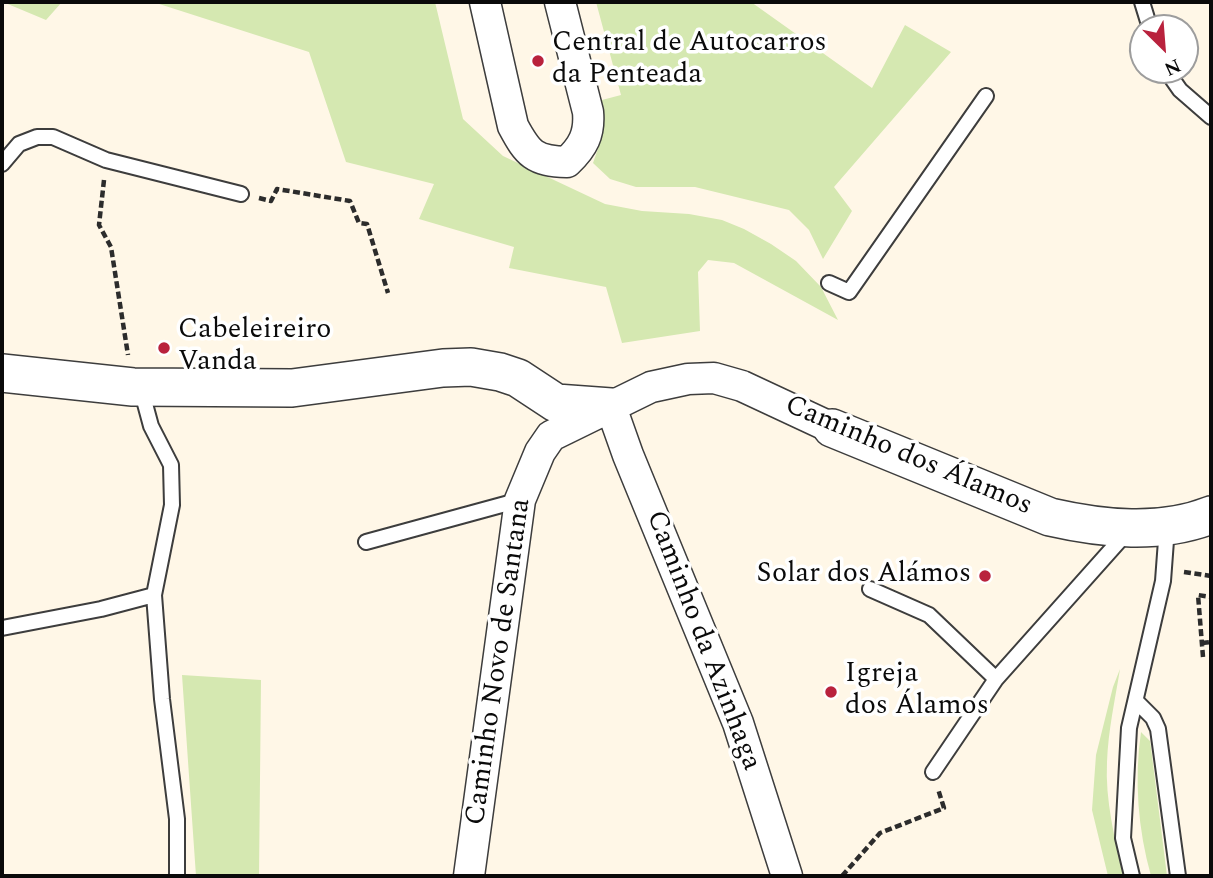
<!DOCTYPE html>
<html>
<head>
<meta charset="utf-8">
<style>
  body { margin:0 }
  #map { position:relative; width:1213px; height:878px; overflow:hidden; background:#fff7e7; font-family:Spectral,serif }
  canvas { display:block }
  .frame { position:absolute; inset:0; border:4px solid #0a0a0a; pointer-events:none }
  .north { position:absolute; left:1129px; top:14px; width:70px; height:70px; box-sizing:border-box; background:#fff; border:2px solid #9d9d9d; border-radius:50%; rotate:155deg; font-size:19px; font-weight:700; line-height:28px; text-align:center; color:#0a0a0a }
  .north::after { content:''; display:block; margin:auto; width:24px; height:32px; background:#b9223d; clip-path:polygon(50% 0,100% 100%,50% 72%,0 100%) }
</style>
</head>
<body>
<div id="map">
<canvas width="1213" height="878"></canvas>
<div class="frame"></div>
<div class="north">N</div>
</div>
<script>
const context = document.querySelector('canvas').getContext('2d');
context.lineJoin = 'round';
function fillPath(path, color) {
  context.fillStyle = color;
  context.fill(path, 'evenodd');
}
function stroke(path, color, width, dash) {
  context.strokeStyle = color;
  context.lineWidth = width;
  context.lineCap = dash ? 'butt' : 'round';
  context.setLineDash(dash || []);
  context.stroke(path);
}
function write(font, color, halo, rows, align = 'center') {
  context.font = font + ' Spectral,serif';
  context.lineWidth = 7;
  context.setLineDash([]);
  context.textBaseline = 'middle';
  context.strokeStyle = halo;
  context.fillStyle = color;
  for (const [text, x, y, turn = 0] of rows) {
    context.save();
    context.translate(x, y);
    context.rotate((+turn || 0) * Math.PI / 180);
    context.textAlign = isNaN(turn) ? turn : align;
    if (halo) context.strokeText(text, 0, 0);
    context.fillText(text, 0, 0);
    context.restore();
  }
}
const green = new Path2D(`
  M 3,2 L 62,2 L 46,20 Z
  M 153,2 L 435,2 L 463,119 L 503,156 L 605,204 L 642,211 L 689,214 L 722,220 L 744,229 L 771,244 L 796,261 L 821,287 L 838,320 L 734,263 L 708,260 L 698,272 L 700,331 L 622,343 L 606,287 L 509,268 L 514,247 L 419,219 L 434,184 L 346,162 L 309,52 Z
  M 596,2 L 751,2 L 872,88 L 905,25 L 951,52 L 834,187 L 852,211 L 823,259 L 809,230 L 789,210 L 695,187 L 636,187 L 610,179 L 593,163 L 602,137 L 602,100 L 621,95 Z
  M 1120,669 C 1115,700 1108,731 1107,762 C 1105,800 1115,839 1123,876 L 1108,876 L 1092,810 L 1096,755 L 1113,687 Z
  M 182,675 L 261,680 L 259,876 L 196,876 Z
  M 1141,732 L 1150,741 L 1151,748 L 1167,876 L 1151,876 C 1138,829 1134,780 1141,732 Z`);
const path = new Path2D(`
  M 104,180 L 99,225 L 111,247 L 128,355
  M 259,198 L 271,201 L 277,189 L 350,201 L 359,223 L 367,224 L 388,293
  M 1184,572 L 1211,576
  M 1202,643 L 1211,642
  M 1203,657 L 1198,595 L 1211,597
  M 842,876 L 880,833 L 944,808 L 938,789`);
const service = new Path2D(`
  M 1142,2 L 1150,28
  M 1166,70 L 1180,90 L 1211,117
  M 2,164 L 19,144 L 37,137 L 53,137 L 106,160 L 241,194
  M 829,283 L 849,292 L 986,96
  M 366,542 L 520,500
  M 870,589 L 929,615 L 996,679 L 1128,531
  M 154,595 L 162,699 L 177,819 L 177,876
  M 2,628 L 101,609 L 154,595 L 172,505 L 171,465 L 151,426 L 141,389
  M 1136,701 L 1153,718 L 1158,729 L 1178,876
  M 933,772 L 996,679
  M 1132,876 L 1123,838 L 1129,728 L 1163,581 L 1167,527`);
const minor = new Path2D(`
  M 485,2 L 513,126 C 528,154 534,161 567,162 C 583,147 590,134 588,112 L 560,2
  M 611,407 L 628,455 L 738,723 L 787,876
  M 469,876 L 520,500 L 540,452 L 551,436 L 651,387 L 688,379 L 714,378 L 742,386 L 832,428`);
const tertiary = new Path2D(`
  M 2,373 L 133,387 L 292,388 L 443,368 L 471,367 L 500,372 L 518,378 L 556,403 L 611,407
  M 832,428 L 1050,517 C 1103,529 1160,535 1211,515`);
const markers = [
  [538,61,7,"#b9223d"],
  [164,348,7,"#b9223d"],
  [985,576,7,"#b9223d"],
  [831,692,7,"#b9223d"]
];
const poiNames = [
  ["Central de Autocarros",552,45],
  ["da Penteada",552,77],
  ["Cabeleireiro",178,332],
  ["Vanda",178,364],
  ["Solar dos Alámos",971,576,"right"],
  ["Igreja",845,676],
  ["dos Álamos",845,708]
];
const streetNames = [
  ["Caminho dos Álamos",908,457,23],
  ["Caminho da Azinhaga",702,641,69],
  ["Caminho Novo de Santana",500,662,-82]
];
fillPath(green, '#d5e8b1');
stroke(service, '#3d3d3d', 18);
stroke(minor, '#3d3d3d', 33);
stroke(tertiary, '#3d3d3d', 40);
stroke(path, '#2c2c2c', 4.5, [7, 3.5]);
stroke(service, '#fff', 14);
stroke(minor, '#fff', 30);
stroke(tertiary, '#fff', 37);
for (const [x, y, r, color] of markers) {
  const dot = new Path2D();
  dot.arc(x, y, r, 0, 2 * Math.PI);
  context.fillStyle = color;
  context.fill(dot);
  stroke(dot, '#fff', 2.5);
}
write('28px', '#0a0a0a', '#fff', poiNames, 'left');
write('28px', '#0a0a0a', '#fff', streetNames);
</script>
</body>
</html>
